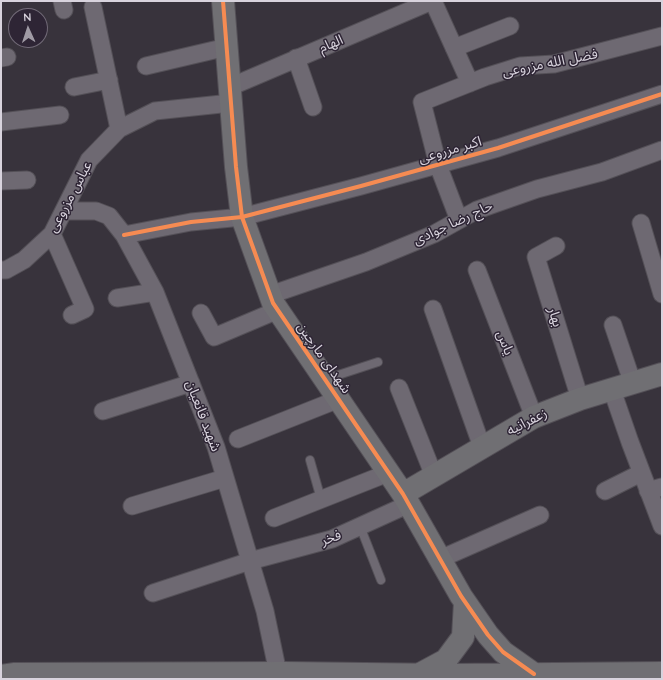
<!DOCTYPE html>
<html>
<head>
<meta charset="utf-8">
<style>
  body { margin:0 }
  #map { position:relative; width:663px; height:680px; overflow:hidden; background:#38333c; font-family:Quicksand,sans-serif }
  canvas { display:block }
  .frame { position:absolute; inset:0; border:2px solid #d8d3dd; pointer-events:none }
  .north { position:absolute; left:8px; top:8px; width:40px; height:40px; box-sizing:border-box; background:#2e2535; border:1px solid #726b78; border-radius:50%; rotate:357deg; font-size:11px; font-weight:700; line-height:16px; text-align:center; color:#d8d3dd }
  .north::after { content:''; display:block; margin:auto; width:14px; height:18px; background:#a09ba5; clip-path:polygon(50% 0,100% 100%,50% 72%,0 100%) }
</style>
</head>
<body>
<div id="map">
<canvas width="663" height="680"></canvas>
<div class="frame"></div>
<div class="north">N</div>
</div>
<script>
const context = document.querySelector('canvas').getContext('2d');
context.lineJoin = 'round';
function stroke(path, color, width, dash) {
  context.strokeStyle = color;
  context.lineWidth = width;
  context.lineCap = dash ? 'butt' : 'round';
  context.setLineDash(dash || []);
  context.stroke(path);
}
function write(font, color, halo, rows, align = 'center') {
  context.font = font + ' Quicksand,"Noto Sans Arabic",sans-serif';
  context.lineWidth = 3;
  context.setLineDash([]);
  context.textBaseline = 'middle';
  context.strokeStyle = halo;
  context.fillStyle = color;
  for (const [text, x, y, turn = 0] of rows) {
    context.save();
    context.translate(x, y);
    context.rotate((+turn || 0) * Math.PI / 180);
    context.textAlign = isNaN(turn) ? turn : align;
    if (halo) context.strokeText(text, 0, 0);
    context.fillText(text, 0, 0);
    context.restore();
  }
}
const lane = new Path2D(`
  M 326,379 L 378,362
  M 310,460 L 321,499
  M 360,526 L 381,580`);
const street = new Path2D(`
  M 62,1 L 64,10
  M 433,1 L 470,83
  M 93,7 L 119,129
  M 454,48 L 510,26
  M 1,58 L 7,57
  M 296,58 L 313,107
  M 146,66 L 227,47
  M 74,87 L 109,80
  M 230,87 L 432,1
  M 1,122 L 60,115
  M 1,181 L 27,180
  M 64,211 L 96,211 L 109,216 L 124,235 L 155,292 L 216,447 L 265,611 L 278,673
  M 459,220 L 438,165 L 422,102 L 485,77 L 520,66 L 554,64 L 662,36
  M 641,223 L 662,294
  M 52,234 L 85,309 L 72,315
  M 124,235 L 191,222 L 242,217 L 361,186 L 498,148 L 662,94
  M 556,246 L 536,257 L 580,399
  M 1,270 L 6,270 L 24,260 L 52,234 L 89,160 L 119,129 L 155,111 L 231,103
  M 477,270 L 534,417
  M 270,295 L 366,262 L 434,234 L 477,210 L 537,189 L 602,172 L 662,150
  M 117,298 L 155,292
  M 433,309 L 482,447
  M 201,313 L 214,337 L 278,310
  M 613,325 L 633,384
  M 399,388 L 434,476
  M 612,390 L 630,442 L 662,526
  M 103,411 L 191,383
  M 238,439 L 339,399
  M 605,491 L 641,473
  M 648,491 L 662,487
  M 132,506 L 225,478
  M 274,518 L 388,473
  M 440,559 L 540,515
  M 153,593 L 250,561 L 332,539 L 409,504`);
const secondary = new Path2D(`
  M 223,1 L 236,167 L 242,217 L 273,303 L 403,494 L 461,596 L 488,635 L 503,652 L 534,674
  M 403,494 L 534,417 L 580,399 L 662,374
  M 420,674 L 446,660 L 463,637 L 465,602
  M 1,676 L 15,674 L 284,673 L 447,675 L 662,673`);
const cycleway = new Path2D(`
  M 223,1 L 236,167 L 242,217 L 273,303 L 403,494 L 461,596 L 488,635 L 503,652 L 534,674
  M 124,235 L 191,222 L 242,217 L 361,186 L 498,148 L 662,94`);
const streetNames = [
  ["الهام",331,44,-23],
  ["فضل الله مزروعی",550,63,-11],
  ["اکبر مزروعی",450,150,-16],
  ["عباس مزروعی",70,197,-62],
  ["حاج رضا جوادی",453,223,-25],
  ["بهار",555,317,73],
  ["یاس",505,343,69],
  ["شهدای مارچین",324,358,55],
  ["شهید قانعیان",203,416,69],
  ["زعفرانیه",527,422,-27],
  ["فخر",331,538,-20]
];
stroke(lane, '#545057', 10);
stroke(street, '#545057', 19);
stroke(secondary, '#545057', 24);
stroke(lane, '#6e6972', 8);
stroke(street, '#6e6972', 17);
stroke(secondary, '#706f73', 22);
stroke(cycleway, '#f68b52', 4);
write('14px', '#d8d3dd', '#2e2535', streetNames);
</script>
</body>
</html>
